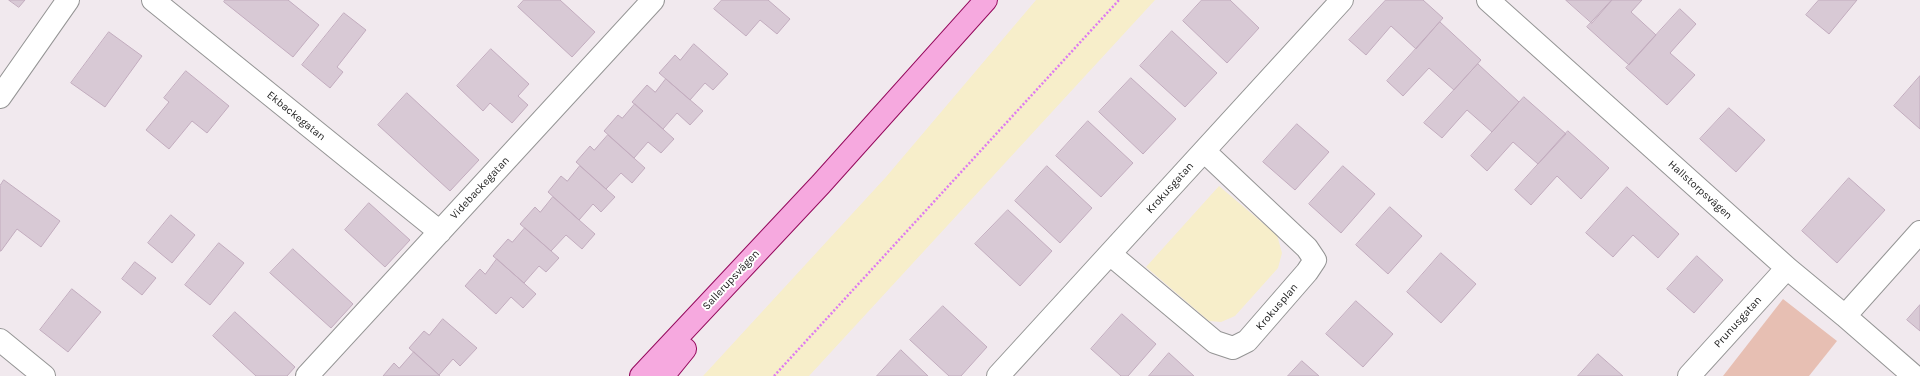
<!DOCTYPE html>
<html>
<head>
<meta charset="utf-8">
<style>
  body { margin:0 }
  canvas { display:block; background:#f1e9ee }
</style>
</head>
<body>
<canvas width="1920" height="376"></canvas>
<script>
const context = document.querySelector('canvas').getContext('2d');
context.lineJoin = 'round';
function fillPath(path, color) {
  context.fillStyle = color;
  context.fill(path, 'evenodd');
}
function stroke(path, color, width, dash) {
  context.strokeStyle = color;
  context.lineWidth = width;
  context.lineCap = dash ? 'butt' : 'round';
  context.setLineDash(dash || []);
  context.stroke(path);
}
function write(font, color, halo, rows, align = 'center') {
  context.font = font + ' Karla,sans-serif';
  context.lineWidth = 4;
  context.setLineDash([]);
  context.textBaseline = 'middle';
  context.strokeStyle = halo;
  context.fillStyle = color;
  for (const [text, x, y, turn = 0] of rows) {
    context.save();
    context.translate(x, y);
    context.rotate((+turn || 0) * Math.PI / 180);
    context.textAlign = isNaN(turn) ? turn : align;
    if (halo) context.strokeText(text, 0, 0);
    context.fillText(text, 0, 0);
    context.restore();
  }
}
const grass = new Path2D(`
  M 1783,299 L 1837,341 L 1809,376 L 1723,376 Z`);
const park = new Path2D(`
  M 1036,0 L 1155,0 L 809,376 L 703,376 L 886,177 Z
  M 1219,186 L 1277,235 L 1282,253 L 1278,268 L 1235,316 L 1221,322 L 1209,321 L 1146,267 Z`);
const building = new Path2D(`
  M 9,0 L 25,0 L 19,7 Z
  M 225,0 L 288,0 L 319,25 L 293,57 L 224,2 Z
  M 524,0 L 560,0 L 595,32 L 572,57 L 518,7 Z
  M 722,0 L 768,0 L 790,19 L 777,34 L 760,20 L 746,36 L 714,9 Z
  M 1202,0 L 1230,0 L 1259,28 L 1227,63 L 1183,21 Z
  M 1386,0 L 1423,0 L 1443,18 L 1416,49 L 1391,26 L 1366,55 L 1349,40 Z
  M 1566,0 L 1612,0 L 1592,23 Z
  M 1612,0 L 1642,0 L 1631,12 L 1656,35 L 1629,65 L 1587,27 Z
  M 1819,0 L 1857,0 L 1829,34 L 1806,15 Z
  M 1680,9 L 1696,24 L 1670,53 L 1695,75 L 1667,105 L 1626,68 Z
  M 344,13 L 366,30 L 337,67 L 343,72 L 330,88 L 302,65 Z
  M 1440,22 L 1481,60 L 1454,90 L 1429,68 L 1403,96 L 1387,81 Z
  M 1172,31 L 1217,73 L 1185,107 L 1140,66 Z
  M 109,32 L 142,56 L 105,107 L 71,83 Z
  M 694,44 L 728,74 L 713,90 L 705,83 L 690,100 L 659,73 L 675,55 L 680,60 Z
  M 491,49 L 529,84 L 518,96 L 528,105 L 512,123 L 490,103 L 483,111 L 457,86 Z
  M 1478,64 L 1519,102 L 1492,132 L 1467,110 L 1442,138 L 1424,123 Z
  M 186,71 L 229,106 L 207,133 L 192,121 L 169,149 L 146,130 L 169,102 L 164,98 Z
  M 1920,76 L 1920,129 L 1894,106 Z
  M 1131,78 L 1176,119 L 1143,154 L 1099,112 Z
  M 666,79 L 703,111 L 690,125 L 677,113 L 663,129 L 632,102 L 647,85 L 655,92 Z
  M 407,93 L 479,160 L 450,191 L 378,125 Z
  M 1524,97 L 1566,134 L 1538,164 L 1513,142 L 1487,171 L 1471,156 Z
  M 635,104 L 674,139 L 661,153 L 648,142 L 634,158 L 604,131 L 618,115 L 622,118 Z
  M 1729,108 L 1765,140 L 1736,172 L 1700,139 Z
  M 1088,121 L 1133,163 L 1101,197 L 1056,156 Z
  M 1297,124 L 1329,152 L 1295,190 L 1263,162 Z
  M 1568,131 L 1609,168 L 1581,199 L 1557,176 L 1531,205 L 1515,190 Z
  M 608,135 L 645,168 L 632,183 L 621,173 L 606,189 L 576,162 L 590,146 L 594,150 Z
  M 580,166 L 615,197 L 601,212 L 593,204 L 579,220 L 548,192 L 561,176 L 567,181 Z
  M 1047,166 L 1092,208 L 1060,243 L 1015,201 Z
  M 1343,166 L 1375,194 L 1341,233 L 1309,204 Z
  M 1849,178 L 1885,210 L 1837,263 L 1802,231 Z
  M 4,180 L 60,221 L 41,247 L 17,229 L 1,251 L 0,251 L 0,186 Z
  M 1627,187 L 1679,234 L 1658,258 L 1633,235 L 1613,257 L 1586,233 Z
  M 553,197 L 595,234 L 582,249 L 566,235 L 551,251 L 520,224 L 535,207 L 540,212 Z
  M 369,203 L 410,240 L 385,267 L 345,230 Z
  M 1390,207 L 1422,236 L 1388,274 L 1356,245 Z
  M 1008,210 L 1052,251 L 1020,286 L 975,244 Z
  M 171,215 L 195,235 L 172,263 L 148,243 Z
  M 525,228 L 559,258 L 546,272 L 539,266 L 524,283 L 493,256 L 508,239 L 512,242 Z
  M 219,243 L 244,263 L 210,305 L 185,285 Z
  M 293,249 L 353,304 L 331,328 L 270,273 Z
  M 1441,253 L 1476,284 L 1441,323 L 1407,292 Z
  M 1697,256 L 1723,280 L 1694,313 L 1667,289 Z
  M 497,259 L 536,294 L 523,308 L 511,297 L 496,314 L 465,286 L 480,269 L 485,274 Z
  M 135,262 L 156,278 L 142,295 L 122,279 Z
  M 72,289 L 101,312 L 68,352 L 40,330 Z
  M 1356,301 L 1393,334 L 1363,367 L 1326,334 Z
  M 1920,305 L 1920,331 L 1907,320 Z
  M 943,306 L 987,347 L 961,376 L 949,376 L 910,340 Z
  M 235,312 L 295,367 L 287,376 L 256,376 L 213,336 Z
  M 1122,314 L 1156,344 L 1128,376 L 1121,376 L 1091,349 Z
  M 443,319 L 477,348 L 460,366 L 453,359 L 439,375 L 409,348 L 424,331 L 429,335 Z
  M 901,350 L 928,376 L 877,376 Z
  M 414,352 L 440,376 L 383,376 L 394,363 L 399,368 Z
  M 1169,353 L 1194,376 L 1149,376 Z
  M 1598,354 L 1623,376 L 1578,376 Z
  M 1302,361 L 1319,376 L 1288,376 Z`);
const path = new Path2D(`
  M 774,376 L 1119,0`);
const minor = new Path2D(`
  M 153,0 L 440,232
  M 1488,0 L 1787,268 L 1845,316 L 1914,376
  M 0,97 L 68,0
  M 1110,254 L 1215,342 L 1233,348 L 1247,341 L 1307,272 L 1315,260 L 1307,248 L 1204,151
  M 1845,316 L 1920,232
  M 0,340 L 44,376
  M 307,376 L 653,0
  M 998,376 L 1342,0
  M 1689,376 L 1787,268`);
const major = new Path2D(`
  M 641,376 L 821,184 L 986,0
  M 663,376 L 685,349`);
const streetNames = [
  ["Ekbackegatan",296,116,39],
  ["Videbackegatan",480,188,-47],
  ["Krokusgatan",1170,188,-48],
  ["Hallstorpsvägen",1700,190,42],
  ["Sallerupsvägen",731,280,-47],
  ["Krokusplan",1277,307,-49],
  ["Prunusgatan",1738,322,-48]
];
fillPath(grass, '#e7bfb3');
fillPath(park, '#f7eeca');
fillPath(building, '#d8c9d5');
stroke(building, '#c2acbe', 1);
stroke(minor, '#959595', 24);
stroke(major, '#950a5d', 24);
stroke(path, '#dd7af1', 2.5, [2, 2]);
stroke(minor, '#fff', 22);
stroke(major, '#f6a9df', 22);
write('11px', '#212121', '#fff', streetNames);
</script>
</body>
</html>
